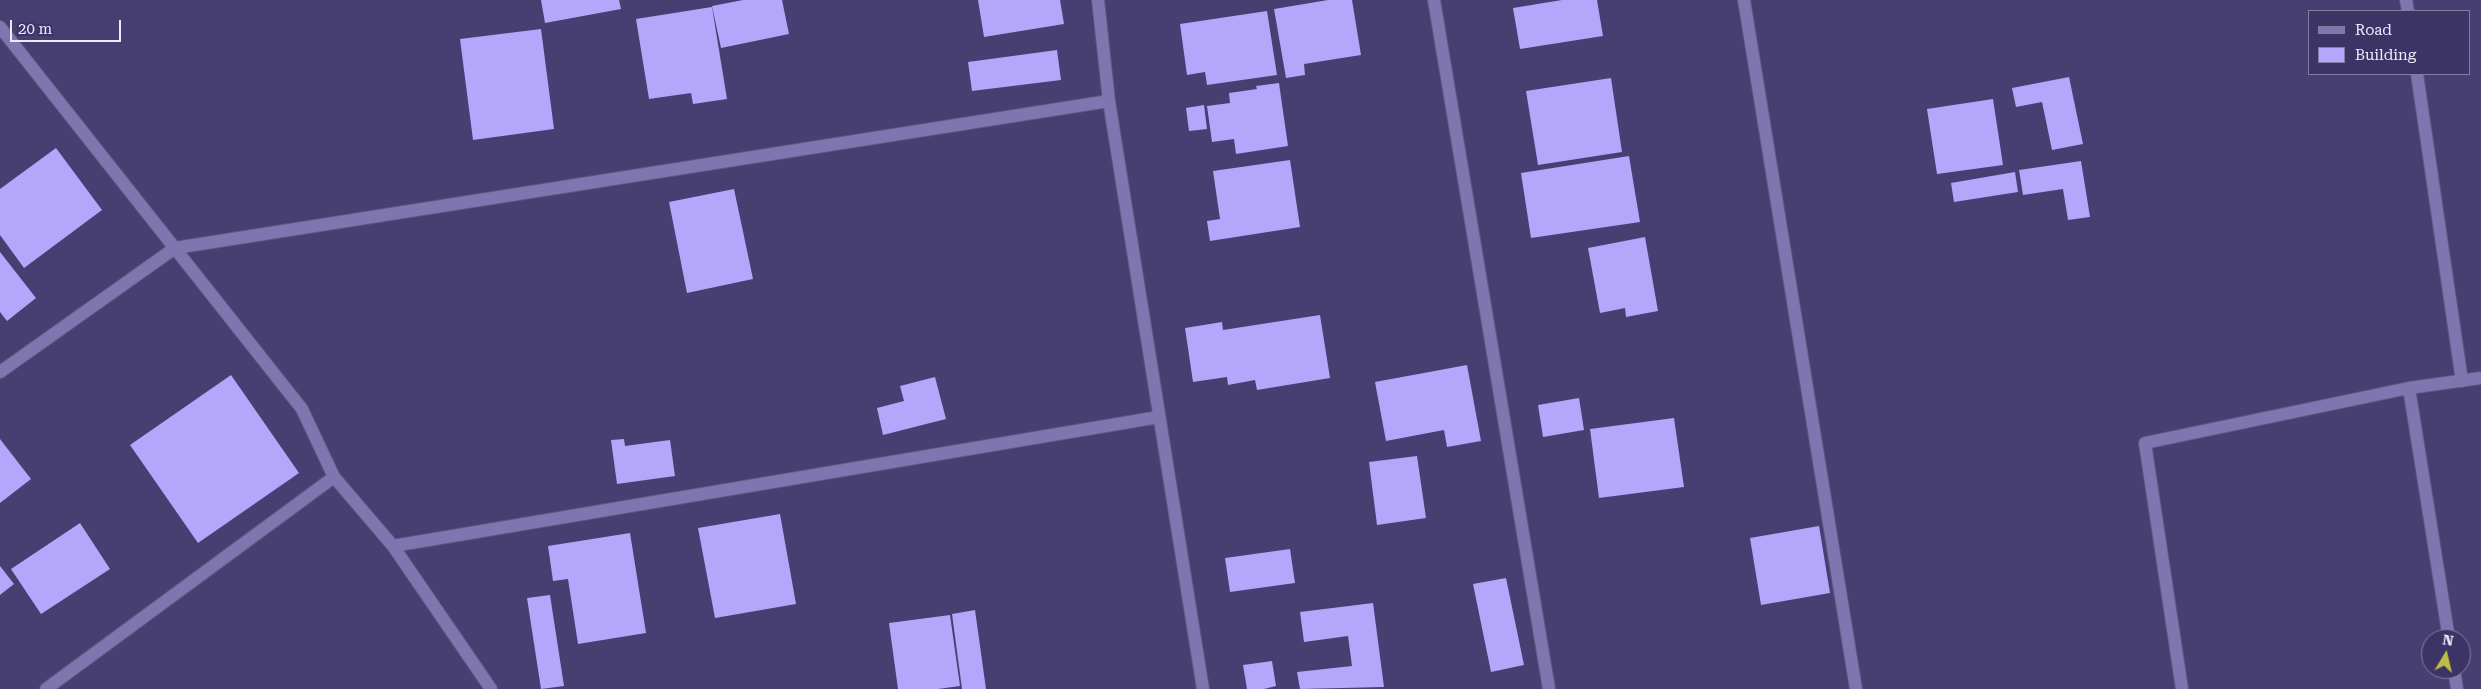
<!DOCTYPE html>
<html>
<head>
<meta charset="utf-8">
<style>
  body { margin:0 }
  #map { position:relative; width:2481px; height:689px; overflow:hidden; background:#473e72; font-family:"Roboto Serif",serif }
  canvas { display:block }
  .legend { position:absolute; left:2308px; top:10px; width:162px; height:65px; box-sizing:border-box; background:#3d3466; border:1px solid #837da2; margin:0; padding:6px 9px; list-style:none; font-size:15px; color:#eceafd }
  .legend li { display:flex; align-items:center; gap:10px; height:25px }
  .legend b { width:25px; border:1px solid #837da2 }
  .north { position:absolute; left:2421px; top:629px; width:50px; height:50px; box-sizing:border-box; background:#3d3466; border:1px solid #837da2; border-radius:50%; rotate:9deg; font-size:14px; font-weight:700; line-height:20px; text-align:center; color:#eceafd }
  .north::after { content:''; display:block; margin:auto; width:18px; height:22px; background:#bdbf43; clip-path:polygon(50% 0,100% 100%,50% 72%,0 100%) }
  .scale { position:absolute; left:10px; top:20px; width:111px; height:22px; box-sizing:border-box; border:2px solid #eceafd; border-top:0; padding-left:6px; font-size:15px; line-height:18px; white-space:nowrap; color:#eceafd; -webkit-text-stroke:4px #3d3466; paint-order:stroke }
</style>
</head>
<body>
<div id="map">
<canvas width="2481" height="689"></canvas>
<ul class="legend">
<li><b style="height:6px;background:#7e76ae"></b>Road</li>
<li><b style="height:14px;background:#b3a6fb"></b>Building</li>
</ul>
<div class="north">N</div>
<div class="scale">20 m</div>
</div>
<script>
const context = document.querySelector('canvas').getContext('2d');
context.lineJoin = 'round';
function fillPath(path, color) {
  context.fillStyle = color;
  context.fill(path, 'evenodd');
}
function stroke(path, color, width, dash) {
  context.strokeStyle = color;
  context.lineWidth = width;
  context.lineCap = dash ? 'butt' : 'round';
  context.setLineDash(dash || []);
  context.stroke(path);
}
const building = new Path2D(`
  M 541,0 L 619,0 L 621,9 L 545,23 Z
  M 743,0 L 782,0 L 789,34 L 721,48 L 712,6 Z
  M 978,0 L 1060,0 L 1064,24 L 984,37 Z
  M 1328,0 L 1352,0 L 1361,55 L 1304,64 L 1305,75 L 1286,78 L 1274,9 Z
  M 1562,0 L 1597,0 L 1603,36 L 1520,49 L 1513,8 Z
  M 712,7 L 727,99 L 693,104 L 691,93 L 649,99 L 636,19 Z
  M 1267,11 L 1277,75 L 1207,85 L 1205,72 L 1187,75 L 1180,24 Z
  M 541,29 L 554,129 L 473,140 L 460,39 Z
  M 1057,50 L 1061,80 L 972,91 L 968,62 Z
  M 2069,77 L 2083,144 L 2052,150 L 2042,102 L 2016,107 L 2012,88 Z
  M 1611,78 L 1622,152 L 1538,165 L 1526,91 Z
  M 1279,83 L 1288,146 L 1236,154 L 1234,139 L 1212,142 L 1207,106 L 1230,103 L 1229,93 L 1257,89 L 1256,86 Z
  M 1993,99 L 2003,165 L 1937,174 L 1927,109 Z
  M 1204,105 L 1207,129 L 1189,131 L 1186,108 Z
  M 56,148 L 102,210 L 24,268 L 0,235 L 0,189 Z
  M 1629,156 L 1640,222 L 1531,238 L 1521,173 Z
  M 1290,160 L 1300,227 L 1210,241 L 1207,221 L 1220,219 L 1213,171 Z
  M 2081,161 L 2090,217 L 2068,220 L 2063,189 L 2023,195 L 2019,170 Z
  M 2015,172 L 2018,192 L 1954,202 L 1951,183 Z
  M 734,189 L 753,279 L 687,293 L 669,202 Z
  M 1645,237 L 1658,311 L 1626,317 L 1625,308 L 1600,313 L 1588,248 Z
  M 0,252 L 36,298 L 7,321 L 0,312 Z
  M 1320,315 L 1330,378 L 1257,390 L 1255,380 L 1228,385 L 1227,377 L 1193,382 L 1185,328 L 1222,322 L 1223,330 Z
  M 1467,365 L 1481,441 L 1447,447 L 1444,430 L 1386,441 L 1375,382 Z
  M 231,375 L 299,473 L 198,543 L 130,445 Z
  M 935,377 L 946,419 L 883,435 L 877,408 L 904,401 L 900,386 Z
  M 1579,398 L 1584,430 L 1543,437 L 1538,405 Z
  M 1674,418 L 1684,487 L 1599,498 L 1590,429 Z
  M 0,439 L 31,479 L 0,503 Z
  M 624,439 L 625,446 L 670,440 L 675,476 L 617,484 L 611,440 Z
  M 1417,456 L 1426,518 L 1377,525 L 1369,462 Z
  M 780,514 L 796,604 L 715,618 L 698,528 Z
  M 80,523 L 110,569 L 41,614 L 11,569 Z
  M 1819,526 L 1830,593 L 1761,605 L 1750,538 Z
  M 630,533 L 646,633 L 578,644 L 568,579 L 553,581 L 548,546 Z
  M 1290,549 L 1295,583 L 1230,592 L 1225,558 Z
  M 0,566 L 14,584 L 0,595 Z
  M 1506,578 L 1524,665 L 1491,672 L 1473,584 Z
  M 550,595 L 564,686 L 541,689 L 527,598 Z
  M 1373,603 L 1384,687 L 1300,689 L 1297,672 L 1352,666 L 1348,636 L 1304,642 L 1300,612 Z
  M 975,610 L 986,689 L 962,689 L 952,614 Z
  M 950,615 L 960,686 L 938,689 L 898,689 L 889,623 Z
  M 1272,661 L 1276,686 L 1264,689 L 1247,689 L 1243,665 Z`);
const lane = new Path2D(`
  M 0,372 L 175,248`);
const street = new Path2D(`
  M 1098,0 L 1109,101 L 1203,689
  M 1434,0 L 1549,689
  M 1744,0 L 1856,689
  M 2406,0 L 2408,11
  M 0,27 L 302,409 L 334,477 L 393,546 L 491,689
  M 2417,74 L 2462,381
  M 175,248 L 1109,101
  M 2409,388 L 2449,639
  M 393,546 L 1159,417
  M 2454,669 L 2457,689
  M 46,689 L 334,477
  M 2182,689 L 2145,443 L 2409,388 L 2481,378`);
fillPath(building, '#b3a6fb');
stroke(lane, '#5f5780', 14);
stroke(street, '#5f5780', 14);
stroke(lane, '#7e76ae', 12);
stroke(street, '#7e76ae', 12);
</script>
</body>
</html>
